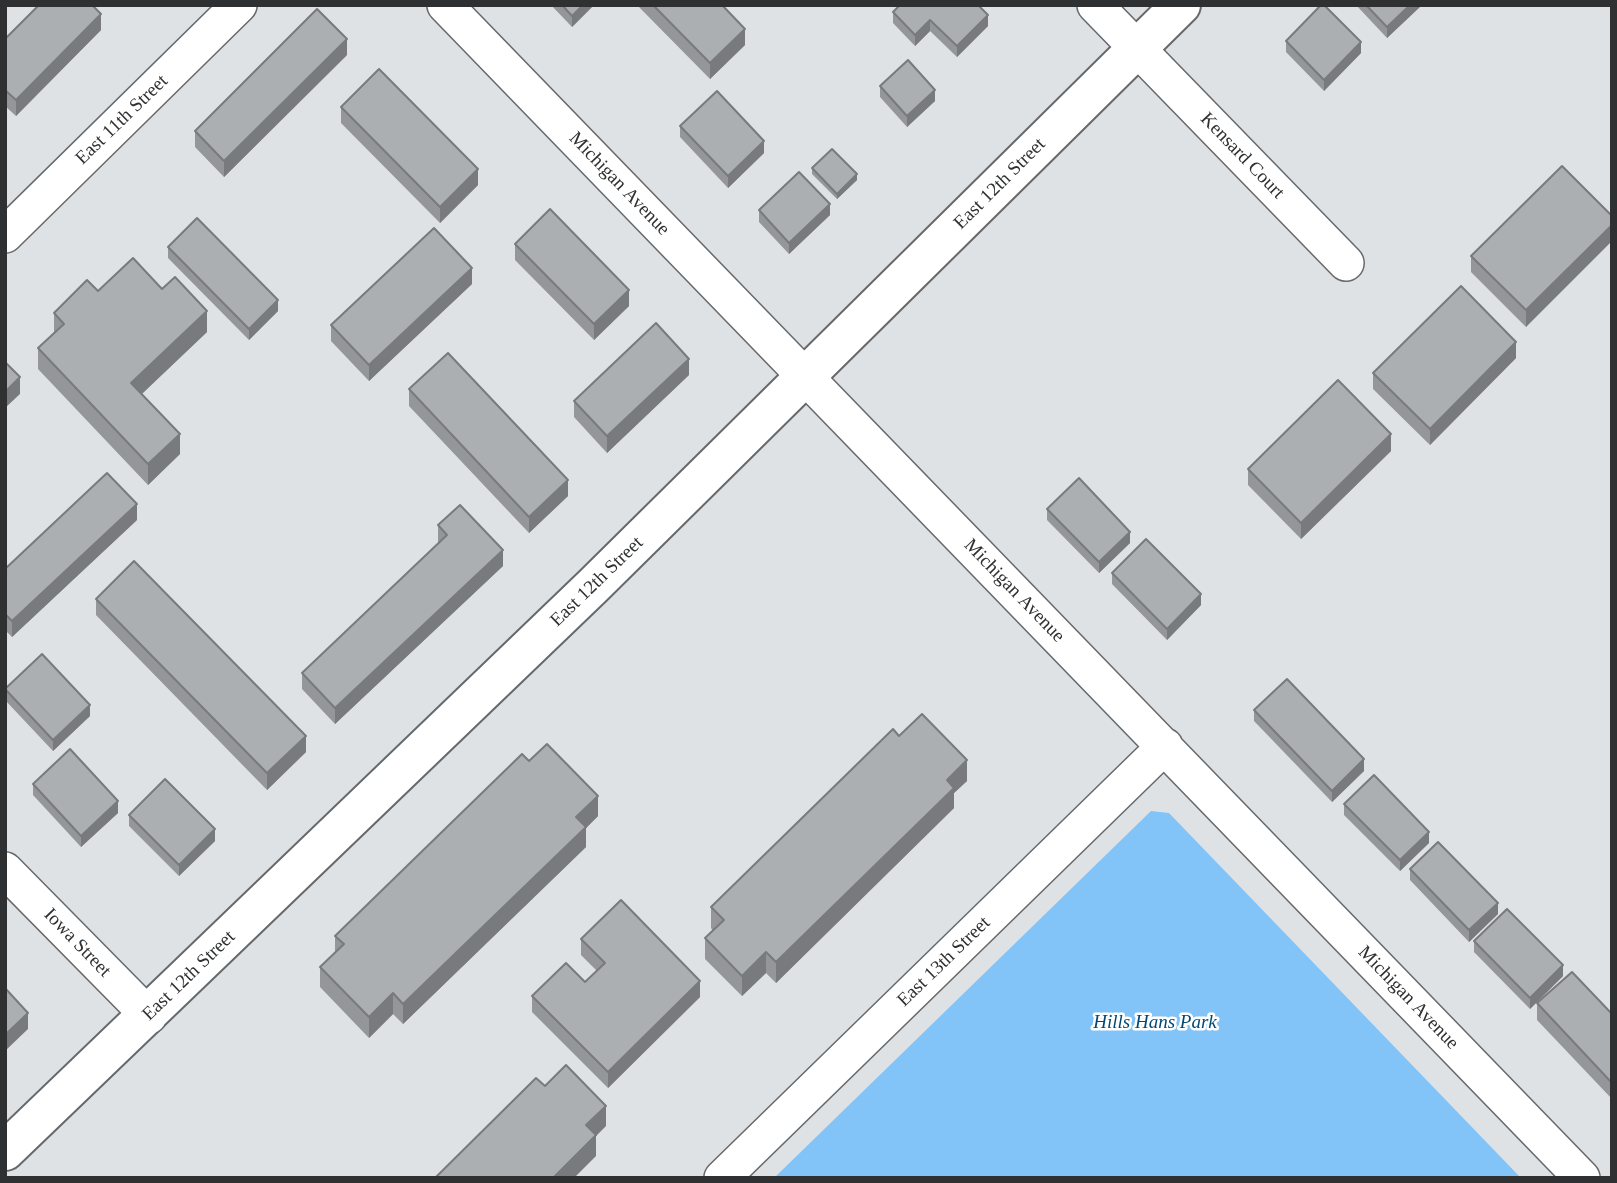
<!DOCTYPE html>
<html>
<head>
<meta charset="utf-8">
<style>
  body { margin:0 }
  #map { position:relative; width:1617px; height:1183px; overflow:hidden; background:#dee2e5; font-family:Georgia,serif }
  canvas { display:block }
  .frame { position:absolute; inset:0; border:7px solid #2f3031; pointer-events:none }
</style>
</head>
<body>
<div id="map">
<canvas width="1617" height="1183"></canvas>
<div class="frame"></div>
</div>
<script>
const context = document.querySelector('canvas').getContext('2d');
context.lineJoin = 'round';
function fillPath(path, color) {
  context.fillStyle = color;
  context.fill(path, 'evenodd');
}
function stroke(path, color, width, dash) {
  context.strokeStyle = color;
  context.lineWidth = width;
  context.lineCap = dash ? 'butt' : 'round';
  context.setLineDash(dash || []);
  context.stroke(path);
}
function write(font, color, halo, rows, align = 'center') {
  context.font = font + ' Georgia,serif';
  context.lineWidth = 5;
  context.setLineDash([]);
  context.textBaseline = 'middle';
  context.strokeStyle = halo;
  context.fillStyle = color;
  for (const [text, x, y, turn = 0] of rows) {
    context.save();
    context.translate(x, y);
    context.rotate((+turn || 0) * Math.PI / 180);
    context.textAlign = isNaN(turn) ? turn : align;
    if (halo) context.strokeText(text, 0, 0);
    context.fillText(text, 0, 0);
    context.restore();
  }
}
const green = new Path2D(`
  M 1151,811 L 1169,813 L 1521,1178 L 774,1178 Z`);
const minor = new Path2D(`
  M 445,5 L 1582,1178
  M 1095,5 L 1346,263
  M 5,235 L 239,5
  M 5,870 L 149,1016
  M 722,1178 L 1165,746`);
const tertiary = new Path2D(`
  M 5,1151 L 593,586 L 1181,5`);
const wall = new Path2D(`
  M 551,5 L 594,5 L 572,27 Z
  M 637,5 L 722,5 L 745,45 L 710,79 Z
  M 1356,5 L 1422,5 L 1387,38 Z
  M 893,12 L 988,26 L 957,57 L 930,31 L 915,46 L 893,23 Z
  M 101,30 L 16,116 L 5,106 L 5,39 Z
  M 1286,41 L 1361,53 L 1324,91 L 1286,52 Z
  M 347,55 L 224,177 L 195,147 L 195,131 Z
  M 880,86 L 935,101 L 907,127 L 880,97 Z
  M 341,107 L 478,185 L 440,223 L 341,123 Z
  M 680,126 L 764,153 L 728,188 L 680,137 Z
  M 812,168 L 857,180 L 837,199 L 812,174 Z
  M 759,210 L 830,215 L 789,254 L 759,222 Z
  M 1612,216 L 1526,327 L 1471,272 L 1471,256 Z
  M 515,244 L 629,306 L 594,340 L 515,260 Z
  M 168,247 L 278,311 L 249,340 L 168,258 Z
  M 472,284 L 369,381 L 331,341 L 331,325 Z
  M 162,289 L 207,332 L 142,394 L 180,454 L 148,485 L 38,369 L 38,348 L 54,334 L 54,313 L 98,291 Z
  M 1516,358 L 1430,445 L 1373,389 L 1373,373 Z
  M 689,375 L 607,453 L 574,417 L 574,401 Z
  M 409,389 L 568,496 L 529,533 L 409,406 Z
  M 1391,451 L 1301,539 L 1248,485 L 1248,469 Z
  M 1047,509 L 1130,543 L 1099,573 L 1047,520 Z
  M 137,520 L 12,637 L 5,630 L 5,569 Z
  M 438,525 L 503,566 L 335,724 L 302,689 L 302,673 L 439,543 L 438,542 Z
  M 1112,573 L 1201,605 L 1167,640 L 1112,584 Z
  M 96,599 L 306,752 L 267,790 L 96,615 Z
  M 5,688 L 90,716 L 53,751 L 5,700 Z
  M 1254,710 L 1364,771 L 1332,802 L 1254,721 Z
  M 899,736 L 967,781 L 954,793 L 954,808 L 776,983 L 766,973 L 742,996 L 705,959 L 705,938 L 713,931 L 711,928 L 711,907 Z
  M 529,761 L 598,816 L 586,828 L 586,847 L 403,1024 L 393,1014 L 369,1038 L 320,987 L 320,967 L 335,953 L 335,936 Z
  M 33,784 L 118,813 L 81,847 L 33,795 Z
  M 1344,804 L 1429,843 L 1400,871 L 1344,815 Z
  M 129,815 L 215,841 L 179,876 L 129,826 Z
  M 1410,869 L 1498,914 L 1469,942 L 1410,880 Z
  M 581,939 L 700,997 L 608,1088 L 532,1012 L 532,996 L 585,982 L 597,971 L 581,955 Z
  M 1474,941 L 1563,976 L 1530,1009 L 1474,952 Z
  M 1537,1003 L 1612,1014 L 1612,1099 L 1537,1020 Z`);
const shadedWall = new Path2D(`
  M 583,5 L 594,5 L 572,27 L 572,16 Z
  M 1410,5 L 1422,5 L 1387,38 L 1387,27 Z
  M 101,14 L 101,30 L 16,116 L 16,100 Z
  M 988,15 L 988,26 L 957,57 L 957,46 Z
  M 930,20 L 930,31 L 915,46 L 915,35 Z
  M 745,29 L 745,45 L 710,79 L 710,63 Z
  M 347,39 L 347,55 L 224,177 L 224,161 Z
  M 1361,42 L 1361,53 L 1324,91 L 1324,80 Z
  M 935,90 L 935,101 L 907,127 L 907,116 Z
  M 764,141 L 764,153 L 728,188 L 728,176 Z
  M 478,169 L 478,185 L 440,223 L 440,207 Z
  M 857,174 L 857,180 L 837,199 L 837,194 Z
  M 830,204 L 830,215 L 789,254 L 789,243 Z
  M 1612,225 L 1612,241 L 1526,327 L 1526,310 Z
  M 472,268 L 472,284 L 369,381 L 369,365 Z
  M 629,290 L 629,306 L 594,340 L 594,324 Z
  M 278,300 L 278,311 L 249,340 L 249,329 Z
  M 207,311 L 207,332 L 131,404 L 131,383 Z
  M 1516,342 L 1516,358 L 1430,445 L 1430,429 Z
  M 689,359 L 689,375 L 607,453 L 607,436 Z
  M 20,377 L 20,394 L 5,408 L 5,392 Z
  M 180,434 L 180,454 L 148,485 L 148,464 Z
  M 1391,434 L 1391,451 L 1301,539 L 1301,523 Z
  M 568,480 L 568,496 L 529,533 L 529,517 Z
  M 137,504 L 137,520 L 12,637 L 12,621 Z
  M 1130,532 L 1130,543 L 1099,573 L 1099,562 Z
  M 503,550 L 503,566 L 335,724 L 335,708 Z
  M 1201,594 L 1201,605 L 1167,640 L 1167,629 Z
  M 90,705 L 90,716 L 53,751 L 53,740 Z
  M 306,736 L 306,752 L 267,790 L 267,773 Z
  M 1364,759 L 1364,771 L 1332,802 L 1332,791 Z
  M 967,760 L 967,781 L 954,793 L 954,808 L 776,983 L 776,962 L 947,780 Z
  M 598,796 L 598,816 L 586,828 L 586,847 L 403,1024 L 403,1004 L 576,817 Z
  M 118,801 L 118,813 L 81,847 L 81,836 Z
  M 215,829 L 215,841 L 179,876 L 179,865 Z
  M 1429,832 L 1429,843 L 1400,871 L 1400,860 Z
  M 1498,903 L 1498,914 L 1469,942 L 1469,930 Z
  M 766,952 L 766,973 L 742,996 L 742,976 Z
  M 1563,965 L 1563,976 L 1530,1009 L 1530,998 Z
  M 700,981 L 700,997 L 608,1088 L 608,1072 Z
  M 393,993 L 393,1014 L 369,1038 L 369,1017 Z
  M 28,1013 L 28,1029 L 5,1051 L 5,1035 Z
  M 606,1106 L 606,1126 L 596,1136 L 596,1156 L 574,1178 L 553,1178 L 586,1125 Z`);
const building = new Path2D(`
  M 39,5 L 92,5 L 101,14 L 16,100 L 5,90 L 5,39 Z
  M 562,5 L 583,5 L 572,16 Z
  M 653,5 L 722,5 L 745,29 L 710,63 Z
  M 900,5 L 978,5 L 988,15 L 957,46 L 930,20 L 915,35 L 893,12 Z
  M 1321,5 L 1324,5 L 1361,42 L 1324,80 L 1286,41 Z
  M 1366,5 L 1410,5 L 1387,27 Z
  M 317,9 L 347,39 L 224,161 L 195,131 Z
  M 908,60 L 935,90 L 907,116 L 880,86 Z
  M 379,69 L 478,169 L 440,207 L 341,107 Z
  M 717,91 L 764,141 L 728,176 L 680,126 Z
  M 832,149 L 857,174 L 837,194 L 812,168 Z
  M 1562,166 L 1612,216 L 1612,225 L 1526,310 L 1471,256 Z
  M 799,172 L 830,204 L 789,243 L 759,210 Z
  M 550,209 L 629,290 L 594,324 L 515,244 Z
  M 197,218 L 278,300 L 249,329 L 168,247 Z
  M 434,228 L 472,268 L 369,365 L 331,325 Z
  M 133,258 L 162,289 L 175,277 L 207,311 L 131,383 L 180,434 L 148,464 L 38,348 L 64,324 L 54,313 L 87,280 L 98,291 Z
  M 1461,286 L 1516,342 L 1430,429 L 1373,373 Z
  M 656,323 L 689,359 L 607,436 L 574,401 Z
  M 448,353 L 568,480 L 529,517 L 409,389 Z
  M 5,362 L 20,377 L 5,392 Z
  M 1338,380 L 1391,434 L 1301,523 L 1248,469 Z
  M 107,473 L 137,504 L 12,621 L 5,614 L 5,569 Z
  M 1079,478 L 1130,532 L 1099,562 L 1047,509 Z
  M 460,505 L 503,550 L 335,708 L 302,673 L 447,535 L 438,525 Z
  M 1146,539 L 1201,594 L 1167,629 L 1112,573 Z
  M 134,561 L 306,736 L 267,773 L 96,599 Z
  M 42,654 L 90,705 L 53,740 L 5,689 Z
  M 1287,679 L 1364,759 L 1332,791 L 1254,710 Z
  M 922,714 L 967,760 L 947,780 L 954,788 L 776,962 L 766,952 L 742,976 L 705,938 L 724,920 L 711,907 L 893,729 L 899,736 Z
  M 547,744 L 598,796 L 576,817 L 586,827 L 403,1004 L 393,993 L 369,1017 L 320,967 L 344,944 L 335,936 L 522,754 L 529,761 Z
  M 70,749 L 118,801 L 81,836 L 33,784 Z
  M 1374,775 L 1429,832 L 1400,860 L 1344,804 Z
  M 165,779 L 215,829 L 179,865 L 129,815 Z
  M 1438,842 L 1498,903 L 1469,930 L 1410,869 Z
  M 621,900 L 700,981 L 608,1072 L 532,996 L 566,963 L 585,982 L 605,963 L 581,939 Z
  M 1507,909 L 1563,965 L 1530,998 L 1474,941 Z
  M 1572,972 L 1612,1014 L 1612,1083 L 1537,1003 Z
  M 5,988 L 28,1013 L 5,1035 Z
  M 566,1065 L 606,1106 L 586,1125 L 596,1135 L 553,1178 L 435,1178 L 536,1078 L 545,1086 Z`);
const streetNames = [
  ["East 11th Street",122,120,-44],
  ["Kensard Court",1242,156,46],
  ["Michigan Avenue",619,184,46],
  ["East 12th Street",1000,184,-45],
  ["East 12th Street",597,582,-44],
  ["Michigan Avenue",1014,591,46],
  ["Iowa Street",77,943,46],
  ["East 13th Street",944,962,-44],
  ["East 12th Street",189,976,-44],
  ["Michigan Avenue",1408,998,46]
];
const parkNames = [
  ["Hills Hans Park",1155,1023]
];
fillPath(green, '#83c4f8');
stroke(minor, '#66696c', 38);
stroke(tertiary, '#66696c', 42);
stroke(minor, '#fff', 35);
stroke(tertiary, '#fff', 38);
fillPath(wall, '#949699');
fillPath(shadedWall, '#787a7d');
fillPath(building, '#acafb2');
stroke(building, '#787a7d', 2);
write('19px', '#2f3031', '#fff', streetNames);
write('italic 19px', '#014974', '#fff', parkNames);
</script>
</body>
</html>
